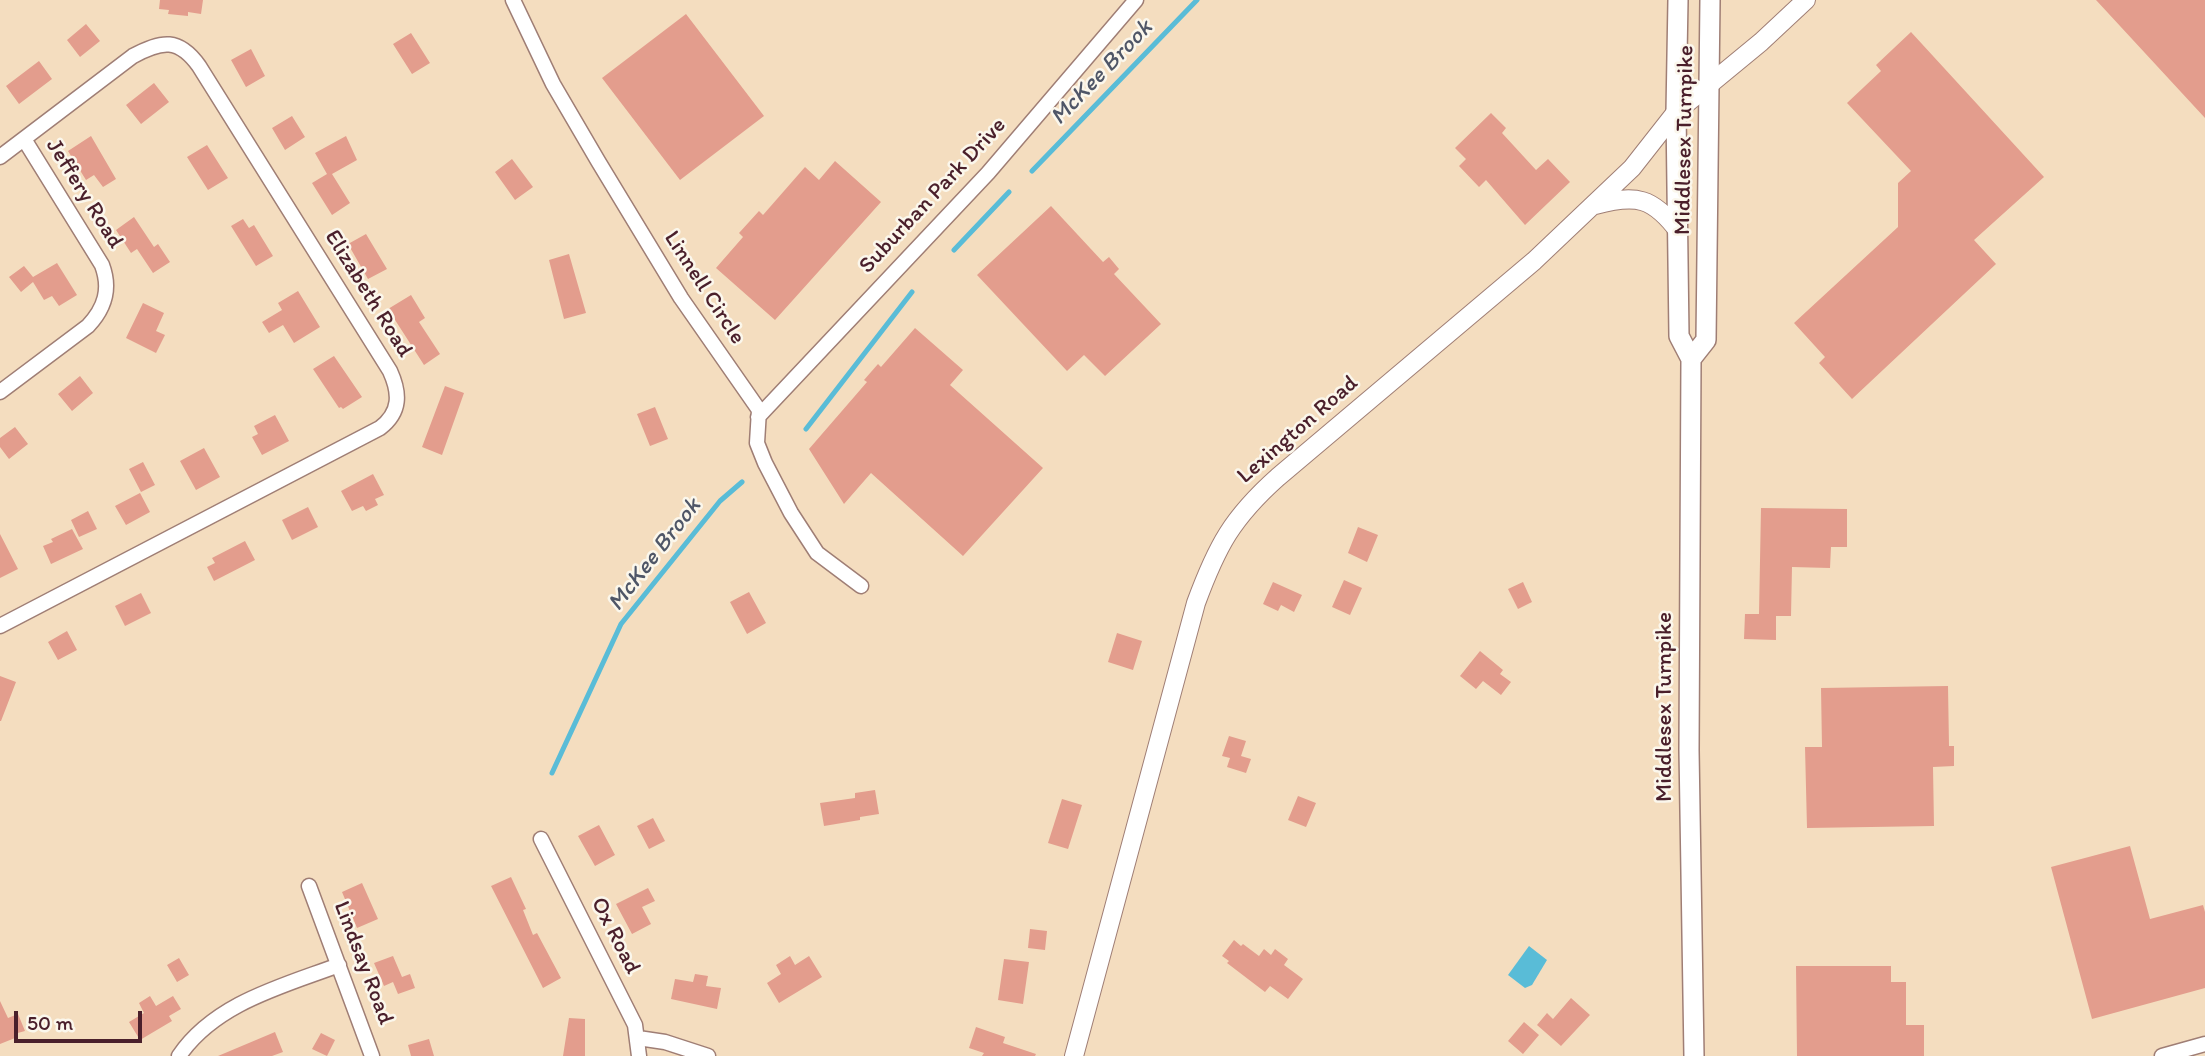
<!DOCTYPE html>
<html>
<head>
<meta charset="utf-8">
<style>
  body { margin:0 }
  #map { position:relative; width:2205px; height:1056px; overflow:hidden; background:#f4ddbf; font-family:Itim,sans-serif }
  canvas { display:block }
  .scale { position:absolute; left:14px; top:1011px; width:128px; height:32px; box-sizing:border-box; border:4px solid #4a1f2b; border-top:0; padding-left:9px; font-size:21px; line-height:24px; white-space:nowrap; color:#4a1f2b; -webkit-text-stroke:5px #fbf7ec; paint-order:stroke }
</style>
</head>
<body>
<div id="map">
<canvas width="2205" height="1056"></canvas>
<div class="scale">50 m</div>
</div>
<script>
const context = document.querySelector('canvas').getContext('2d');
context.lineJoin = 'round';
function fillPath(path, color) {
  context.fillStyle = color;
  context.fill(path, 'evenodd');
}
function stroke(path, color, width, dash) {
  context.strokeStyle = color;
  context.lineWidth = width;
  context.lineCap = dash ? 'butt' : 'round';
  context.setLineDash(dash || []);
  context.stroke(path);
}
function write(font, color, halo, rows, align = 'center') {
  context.font = font + ' Itim,sans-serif';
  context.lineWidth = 5;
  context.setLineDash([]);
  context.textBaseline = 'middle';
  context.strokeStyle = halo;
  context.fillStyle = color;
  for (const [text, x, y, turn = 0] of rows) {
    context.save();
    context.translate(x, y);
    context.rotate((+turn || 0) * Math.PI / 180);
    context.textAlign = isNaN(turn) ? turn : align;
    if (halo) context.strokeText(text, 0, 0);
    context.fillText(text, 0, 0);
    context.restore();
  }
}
const water = new Path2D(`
  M 1529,946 L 1547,960 L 1532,985 L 1525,988 L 1508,975 Z`);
const stream = new Path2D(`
  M 1032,171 L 1197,0
  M 954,250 L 1009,192
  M 806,429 L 912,292
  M 552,773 L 621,624 L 720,501 L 742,482`);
const building = new Path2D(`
  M 160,0 L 203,0 L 201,14 L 188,12 L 188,16 L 168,14 L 169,10 L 159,9 Z
  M 2096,0 L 2205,0 L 2205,118 Z
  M 686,14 L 764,116 L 680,180 L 602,78 Z
  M 86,24 L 100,41 L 80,57 L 67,40 Z
  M 1911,32 L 2044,177 L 1974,240 L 1996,264 L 1852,399 L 1819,363 L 1825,357 L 1794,323 L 1898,227 L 1898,183 L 1911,171 L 1847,103 L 1881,71 L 1876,65 Z
  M 411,33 L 430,63 L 412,74 L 393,44 Z
  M 251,49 L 265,76 L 246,87 L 231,60 Z
  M 39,61 L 52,79 L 19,104 L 6,86 Z
  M 154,83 L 169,102 L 141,124 L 126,105 Z
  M 1491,113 L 1506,128 L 1502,133 L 1536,170 L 1548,159 L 1570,182 L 1525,225 L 1486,180 L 1479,187 L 1459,166 L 1466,159 L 1455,148 Z
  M 292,116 L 305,137 L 285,150 L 272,128 Z
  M 91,136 L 116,179 L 103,187 L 94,175 L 86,180 L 68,151 Z
  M 346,136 L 357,160 L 332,174 L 350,203 L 332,215 L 312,183 L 327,174 L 315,153 Z
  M 207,145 L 228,178 L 208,190 L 187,157 Z
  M 512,159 L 533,187 L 515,200 L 495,172 Z
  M 835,161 L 881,202 L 775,320 L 716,268 L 743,237 L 739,233 L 759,211 L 763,215 L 805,167 L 819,180 Z
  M 1051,206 L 1103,262 L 1109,257 L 1119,269 L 1114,274 L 1161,324 L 1105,376 L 1084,355 L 1067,371 L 977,275 Z
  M 134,217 L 154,247 L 158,244 L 170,262 L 153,273 L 137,249 L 131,253 L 116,230 Z
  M 243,219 L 249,228 L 254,225 L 273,256 L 256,266 L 231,226 Z
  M 366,234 L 387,269 L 368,279 L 348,244 Z
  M 569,254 L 586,313 L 564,319 L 549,260 Z
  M 57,263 L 77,295 L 59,306 L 52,296 L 44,300 L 33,282 L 21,292 L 9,277 L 24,266 L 33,277 Z
  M 298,291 L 320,327 L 294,343 L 283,325 L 269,333 L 262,322 L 282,310 L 278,303 Z
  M 411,295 L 425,318 L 419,322 L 440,354 L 424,365 L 388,309 Z
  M 143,303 L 164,313 L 156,331 L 165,335 L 156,353 L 126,338 Z
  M 915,328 L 963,370 L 950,385 L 1043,468 L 963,556 L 871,473 L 844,504 L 809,449 L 867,382 L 864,380 L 878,364 L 881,367 Z
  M 334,356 L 362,397 L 343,409 L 341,407 L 339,408 L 313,369 Z
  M 80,376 L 93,393 L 72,411 L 58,394 Z
  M 445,386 L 464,393 L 442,455 L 422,447 Z
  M 655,407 L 668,439 L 650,446 L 637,414 Z
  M 275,415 L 289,441 L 262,455 L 252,437 L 258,434 L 254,426 Z
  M 15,427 L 28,444 L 9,459 L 0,447 L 0,438 Z
  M 204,448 L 220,477 L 196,490 L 180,461 Z
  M 143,462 L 155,485 L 141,492 L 129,469 Z
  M 373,474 L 384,495 L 375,499 L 378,505 L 366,511 L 363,506 L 352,511 L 341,491 Z
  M 140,493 L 150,512 L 126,525 L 115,506 Z
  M 308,507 L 318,527 L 292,540 L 282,520 Z
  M 1761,508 L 1847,509 L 1847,547 L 1831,547 L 1830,568 L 1792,567 L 1791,616 L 1776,616 L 1776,640 L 1744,639 L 1745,614 L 1759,614 Z
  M 88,511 L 97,529 L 79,537 L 71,520 Z
  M 1358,527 L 1378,535 L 1367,562 L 1348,553 Z
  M 72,529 L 83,549 L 51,564 L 43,546 L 53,542 L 51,539 Z
  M 0,534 L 18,569 L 0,578 Z
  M 245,541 L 255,560 L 214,581 L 207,567 L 215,563 L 212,558 Z
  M 1344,580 L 1362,588 L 1350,615 L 1332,607 Z
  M 1273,582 L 1302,595 L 1294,612 L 1281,605 L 1278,611 L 1263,604 Z
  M 1523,582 L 1532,602 L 1518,609 L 1508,589 Z
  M 749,592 L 766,623 L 747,634 L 730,602 Z
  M 141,593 L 151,613 L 125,626 L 115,606 Z
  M 67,631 L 77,650 L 58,660 L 48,642 Z
  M 1117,633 L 1142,641 L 1133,670 L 1108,662 Z
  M 1480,651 L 1503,670 L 1500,674 L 1511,682 L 1501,695 L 1483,681 L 1476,689 L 1460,676 Z
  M 0,676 L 16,682 L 1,721 L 0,721 Z
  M 1948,686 L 1949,746 L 1954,746 L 1954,766 L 1933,767 L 1934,826 L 1807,828 L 1805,747 L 1822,747 L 1821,688 Z
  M 1229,736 L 1246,741 L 1241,756 L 1251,759 L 1246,773 L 1227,767 L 1230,758 L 1222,756 Z
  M 875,790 L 879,814 L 860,817 L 860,820 L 824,826 L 820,803 L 855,798 L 855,793 Z
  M 1298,796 L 1316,803 L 1306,827 L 1288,820 Z
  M 1062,799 L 1082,805 L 1068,849 L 1048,843 Z
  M 653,818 L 665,841 L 649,849 L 637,826 Z
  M 599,825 L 615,855 L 595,866 L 578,836 Z
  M 2130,846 L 2150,919 L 2203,905 L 2205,912 L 2205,988 L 2092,1019 L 2051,867 Z
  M 511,877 L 526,909 L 523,910 L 533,935 L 537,933 L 561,978 L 543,988 L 491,886 Z
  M 362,883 L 378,919 L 357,928 L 342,892 Z
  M 648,888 L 655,901 L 642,907 L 651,924 L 632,934 L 616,904 Z
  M 1030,929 L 1047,931 L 1045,950 L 1028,948 Z
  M 1234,940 L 1241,946 L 1243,944 L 1259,956 L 1264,949 L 1271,955 L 1275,949 L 1288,959 L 1284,965 L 1303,979 L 1288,999 L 1270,986 L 1265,992 L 1227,963 L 1229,961 L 1222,956 Z
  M 393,956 L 402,977 L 410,974 L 415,988 L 398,994 L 393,982 L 384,986 L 374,963 Z
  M 790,956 L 795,965 L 809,956 L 822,977 L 779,1003 L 767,983 L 781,974 L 776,965 Z
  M 179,958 L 189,975 L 177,982 L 167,965 Z
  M 1004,959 L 1029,962 L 1023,1004 L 998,1000 Z
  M 1796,966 L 1891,966 L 1891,982 L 1906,982 L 1906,1025 L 1924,1025 L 1924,1056 L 1797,1056 Z
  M 695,974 L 708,976 L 706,986 L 721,988 L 717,1009 L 671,999 L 675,979 L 693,982 Z
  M 150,996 L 156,1006 L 173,996 L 181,1009 L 169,1016 L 172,1021 L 140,1040 L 129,1022 L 144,1013 L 139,1003 Z
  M 1571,998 L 1590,1015 L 1561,1046 L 1537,1025 L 1547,1013 L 1553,1019 Z
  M 0,1001 L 8,1018 L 18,1014 L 25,1031 L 14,1034 L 15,1038 L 0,1044 Z
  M 569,1018 L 585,1019 L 585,1056 L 563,1056 Z
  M 1524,1022 L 1539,1035 L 1523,1054 L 1508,1041 Z
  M 976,1027 L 1005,1037 L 1003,1043 L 1036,1054 L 1035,1056 L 982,1056 L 984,1053 L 969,1048 Z
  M 275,1032 L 283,1052 L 272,1056 L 218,1056 Z
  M 321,1033 L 335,1040 L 327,1056 L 312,1049 Z
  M 429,1039 L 434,1056 L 411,1056 L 408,1045 Z`);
const minor = new Path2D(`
  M 513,0 L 553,84 L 598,161 L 681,298 L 759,410 L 757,443 L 765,463 L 791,513 L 817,553 L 861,586
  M 0,157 L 133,56 C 162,40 179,38 199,66 L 390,371 C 400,393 401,412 380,428 L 0,626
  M 0,392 L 88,326 C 105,308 111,289 102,265 L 24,139
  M 758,417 L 988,173 L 1136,0
  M 541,839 L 635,1025 L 639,1056
  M 309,886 L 372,1056
  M 638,1038 L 665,1042 L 708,1056
  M 179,1056 C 215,1003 283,986 339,965
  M 2162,1056 L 2205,1044`);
const tertiary = new Path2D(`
  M 1595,205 C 1636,194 1653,197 1679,232
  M 1074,1056 L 1196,603 C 1217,546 1232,518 1278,477 L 1534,261 L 1632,168 L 1676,112 L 1761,42 L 1806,0`);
const secondary = new Path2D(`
  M 1678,0 L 1676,112 L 1679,336 L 1691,359 L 1689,750 L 1694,1056
  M 1691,359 L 1706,340 L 1710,0`);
const streetNames = [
  ["Middlesex Turnpike",1685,140,-89],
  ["Jeffery Road",84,194,58],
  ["Suburban Park Drive",933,196,-47],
  ["Linnell Circle",704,288,57],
  ["Elizabeth Road",368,294,58],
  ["Lexington Road",1298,430,-41],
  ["Middlesex Turnpike",1665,707,-90],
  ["Ox Road",615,936,63],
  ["Lindsay Road",363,963,69]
];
const waterNames = [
  ["McKee Brook",1102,73,-46],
  ["McKee Brook",655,555,-52]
];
fillPath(water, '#59bcd7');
stroke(stream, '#59bcd7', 5);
fillPath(building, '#e39d8d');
stroke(minor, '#9f7e75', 17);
stroke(tertiary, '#9f7e75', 20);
stroke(secondary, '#9f7e75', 22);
stroke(minor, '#fff', 14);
stroke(tertiary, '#fff', 18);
stroke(secondary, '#fff', 19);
write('23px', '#4a1f2b', '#fbf7ec', streetNames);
write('italic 24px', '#4f5667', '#fbf7ec', waterNames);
</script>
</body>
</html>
